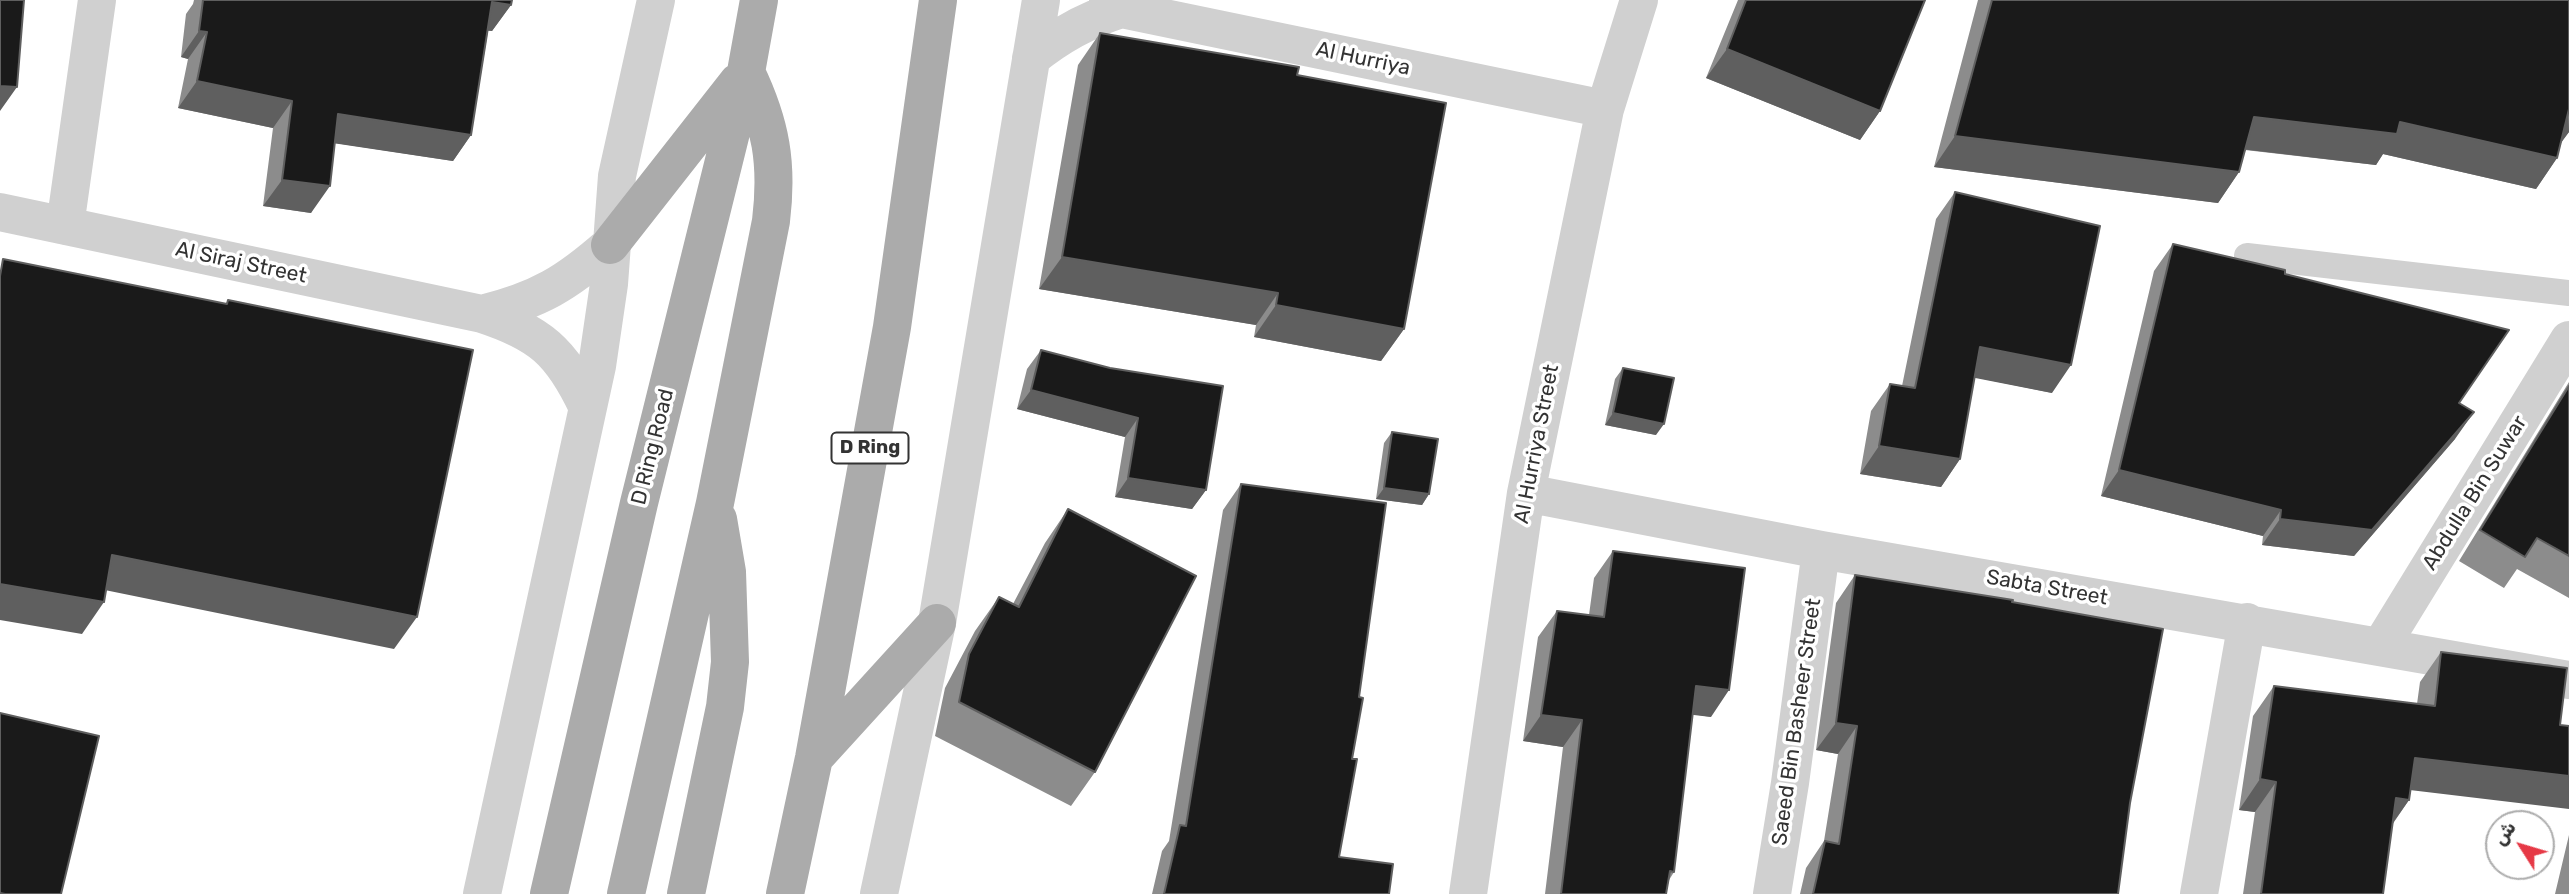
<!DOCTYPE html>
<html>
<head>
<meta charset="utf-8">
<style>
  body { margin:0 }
  #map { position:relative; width:2569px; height:894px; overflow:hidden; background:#fff; font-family:Rubik,Vazirmatn,sans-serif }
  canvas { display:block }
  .north { position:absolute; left:2485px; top:810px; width:70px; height:70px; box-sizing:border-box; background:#fff; border:2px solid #adadad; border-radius:50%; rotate:307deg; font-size:19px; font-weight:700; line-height:28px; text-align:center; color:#333 }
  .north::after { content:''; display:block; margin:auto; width:24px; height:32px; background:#e63946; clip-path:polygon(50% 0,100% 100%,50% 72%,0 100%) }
</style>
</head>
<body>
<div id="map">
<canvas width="2569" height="894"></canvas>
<div class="north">ش</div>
</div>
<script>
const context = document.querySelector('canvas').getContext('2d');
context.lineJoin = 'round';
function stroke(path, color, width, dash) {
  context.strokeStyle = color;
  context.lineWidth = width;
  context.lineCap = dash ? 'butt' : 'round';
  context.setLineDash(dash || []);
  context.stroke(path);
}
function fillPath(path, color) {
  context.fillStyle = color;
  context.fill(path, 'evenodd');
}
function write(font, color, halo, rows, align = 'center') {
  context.font = font + ' Rubik,sans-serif';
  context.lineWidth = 7;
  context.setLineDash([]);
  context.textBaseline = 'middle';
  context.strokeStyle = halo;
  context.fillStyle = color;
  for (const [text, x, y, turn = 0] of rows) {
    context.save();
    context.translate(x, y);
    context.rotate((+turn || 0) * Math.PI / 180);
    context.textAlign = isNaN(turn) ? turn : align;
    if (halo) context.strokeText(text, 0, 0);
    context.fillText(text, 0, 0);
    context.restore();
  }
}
const service = new Path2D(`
  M 2247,256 L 2569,293`);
const minor = new Path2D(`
  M 1108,0 L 1121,9 L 1605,109
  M 1031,58 C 1059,35 1086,20 1121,9
  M 0,212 L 482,314 C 540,333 561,351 587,406
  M 65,226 L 97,0
  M 482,314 C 539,300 567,283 610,245
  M 1526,493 L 1821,550 L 2569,680
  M 2381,646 L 2569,340
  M 482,894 L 597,366 L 609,284 L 617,176 L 656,0
  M 879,894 L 937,623 L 1041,0
  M 1468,894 L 1526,493 L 1605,109 L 1639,0
  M 1772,894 L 1790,783 L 1821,550
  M 2199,894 L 2247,622`);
const primary = new Path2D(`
  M 610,245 L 738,82
  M 814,758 L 937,623
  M 549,894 L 639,503 L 746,72 L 759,0
  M 626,894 L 715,503 L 771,221 C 778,164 771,124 746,72
  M 686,894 L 725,707 L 730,662 L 727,572 L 718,519
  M 785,894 L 814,758 L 892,327 L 938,0`);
const wall = new Path2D(`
  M 194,0 L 512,0 L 511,5 L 492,31 L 488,31 L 471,135 L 453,161 L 335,143 L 311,213 L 263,206 L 273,128 L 178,108 L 188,59 L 181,57 L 186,14 L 193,4 Z
  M 1738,0 L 1925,0 L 1880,111 L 1860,140 L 1706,78 Z
  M 1978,0 L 2569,0 L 2569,132 L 2560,143 L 2557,158 L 2536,189 L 2383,154 L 2376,165 L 2245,150 L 2239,172 L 2218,203 L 1934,167 Z
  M 1100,33 L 1297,75 L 1404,329 L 1381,361 L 1254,337 L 1256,325 L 1039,289 L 1078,65 Z
  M 1955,192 L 2052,393 L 1974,377 L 1960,459 L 1941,487 L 1860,474 L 1871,411 L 1890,384 L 1902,386 L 1936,219 Z
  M 2173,244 L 2285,274 L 2459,403 L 2455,439 L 2354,556 L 2262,545 L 2263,536 L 2101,496 L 2154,271 Z
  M 1041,350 L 1110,368 L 1206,490 L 1192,509 L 1115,497 L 1125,437 L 1017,409 L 1027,369 Z
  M 1623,368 L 1656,435 L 1605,425 L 1615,379 Z
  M 2569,382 L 2569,598 L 2517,569 L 2504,588 L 2459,561 Z
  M 1392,432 L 1429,494 L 1422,505 L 1376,499 L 1384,443 Z
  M 1241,484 L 1359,697 L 1352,759 L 1339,857 L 1389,894 L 1152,894 L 1162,851 L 1169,841 L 1223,510 Z
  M 1068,509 L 1095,772 L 1071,806 L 935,736 L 945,688 L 975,631 L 999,597 L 1013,604 L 1045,543 Z
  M 1613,551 L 1711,717 L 1692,714 L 1674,872 L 1669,880 L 1666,894 L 1545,894 L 1563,747 L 1523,741 L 1538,637 L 1557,611 L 1589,615 L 1594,578 Z
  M 1855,575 L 2012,602 L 2130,803 L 2118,894 L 1800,894 L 1806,868 L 1824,841 L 1838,754 L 1816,750 L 1836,603 Z
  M 2441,652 L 2553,665 L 2411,790 L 2409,800 L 2392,825 L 2383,894 L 2243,894 L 2255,812 L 2239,810 L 2253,716 L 2274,686 L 2417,704 L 2420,682 Z
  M 2569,835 L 2569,894 L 2555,894 Z`);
const shadedWall = new Path2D(`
  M 492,2 L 511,5 L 492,31 L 474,28 Z
  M 199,31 L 207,32 L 188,59 L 181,57 Z
  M 1727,49 L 1880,111 L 1860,140 L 1706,78 Z
  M 197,81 L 292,101 L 273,128 L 178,108 Z
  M 0,86 L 17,87 L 0,111 Z
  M 2568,109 L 2569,132 L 2561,143 L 2547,140 Z
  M 338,114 L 471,135 L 453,161 L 319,141 Z
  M 2254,117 L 2400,122 L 2557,158 L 2536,189 L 2383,154 L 2376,165 L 2232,148 Z
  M 1955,136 L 2239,172 L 2218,203 L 1934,167 Z
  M 282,180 L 330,186 L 311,213 L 263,206 Z
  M 1062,257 L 1278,293 L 1256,325 L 1039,289 Z
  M 1276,305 L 1404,329 L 1381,361 L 1254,337 Z
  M 1980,347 L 2071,365 L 2052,393 L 1960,375 Z
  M 1031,390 L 1138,418 L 1125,437 L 1017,409 Z
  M 2474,412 L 2455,439 L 2354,556 L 2262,545 L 2280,519 Z
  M 1613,413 L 1664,424 L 1656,435 L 1605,425 Z
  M 1879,446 L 1960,459 L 1941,487 L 1860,474 Z
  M 2119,470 L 2281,510 L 2263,536 L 2101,496 Z
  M 1128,478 L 1206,490 L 1192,509 L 1115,497 Z
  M 1384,488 L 1429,494 L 1422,505 L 1376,499 Z
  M 112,555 L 417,617 L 394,649 L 90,587 Z
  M 0,584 L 104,602 L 82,634 L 0,620 Z
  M 1696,686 L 1729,690 L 1711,717 L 1677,713 Z
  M 1541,715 L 1582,720 L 1563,747 L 1523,741 Z
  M 1836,723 L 1857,726 L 1838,754 L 1816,750 Z
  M 2415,758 L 2569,776 L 2569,809 L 2393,788 Z
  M 2260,779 L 2276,782 L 2255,812 L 2239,810 Z
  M 2396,798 L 2409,800 L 2388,830 Z`);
const building = new Path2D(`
  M 0,0 L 24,0 L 17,87 L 0,86 Z
  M 203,0 L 512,0 L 511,5 L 492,2 L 471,135 L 338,114 L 330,186 L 282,180 L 292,101 L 197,81 L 207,32 L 199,31 Z
  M 1746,0 L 1925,0 L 1880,111 L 1727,49 Z
  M 1992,0 L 2569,0 L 2569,109 L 2557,158 L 2400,122 L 2397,134 L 2254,117 L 2239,172 L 1955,136 Z
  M 1100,33 L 1299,67 L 1297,75 L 1446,103 L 1404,329 L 1276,305 L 1278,293 L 1062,257 Z
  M 1955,192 L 2100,226 L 2071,365 L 1980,347 L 1960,459 L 1879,446 L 1890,384 L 1915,388 Z
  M 2173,244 L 2285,270 L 2285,274 L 2509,330 L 2459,403 L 2474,412 L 2372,530 L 2280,519 L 2281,510 L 2119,470 Z
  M 3,259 L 227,304 L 228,300 L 473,350 L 417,617 L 112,555 L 104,602 L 0,584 L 0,276 Z
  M 1041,350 L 1110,368 L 1223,386 L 1206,490 L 1128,478 L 1138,418 L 1031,390 Z
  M 1623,368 L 1674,378 L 1664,424 L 1613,413 Z
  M 2569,386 L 2569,556 L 2537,538 L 2525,557 L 2480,530 Z
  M 1392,432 L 1438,439 L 1429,494 L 1384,488 Z
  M 1241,484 L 1386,503 L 1359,697 L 1363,698 L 1352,759 L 1357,759 L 1339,857 L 1393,864 L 1389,894 L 1164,894 L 1180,825 L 1186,826 Z
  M 1068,509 L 1196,576 L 1095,772 L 959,702 L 969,654 L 999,597 L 1019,607 Z
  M 1613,551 L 1745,568 L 1729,690 L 1696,686 L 1674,872 L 1670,871 L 1666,894 L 1561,894 L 1582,720 L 1541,715 L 1557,611 L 1604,617 Z
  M 1855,575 L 2013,600 L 2012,602 L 2163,629 L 2130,803 L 2118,894 L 1813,894 L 1825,841 L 1839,844 L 1857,726 L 1836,723 Z
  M 2441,652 L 2567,668 L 2560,725 L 2569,726 L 2569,776 L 2415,758 L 2409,800 L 2396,798 L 2383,894 L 2261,894 L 2276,782 L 2260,779 L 2274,686 L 2435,706 Z
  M 0,713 L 99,736 L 61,894 L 5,894 L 0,893 Z`);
const shields = [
  [870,448,77]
];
const shieldNames = [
  ["D Ring",870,448]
];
const streetNames = [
  ["Al Hurriya",1363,59,12],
  ["Al Siraj Street",241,263,12],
  ["Al Hurriya Street",1537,444,-79],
  ["D Ring Road",653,447,-76],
  ["Abdulla Bin Suwar",2475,493,-58],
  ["Sabta Street",2047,588,10],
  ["Saeed Bin Basheer Street",1797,722,-82]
];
stroke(service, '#d0d0d0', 26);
stroke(minor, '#d0d0d0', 38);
stroke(primary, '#ababab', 38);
fillPath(wall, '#8c8c8c');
fillPath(shadedWall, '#5f5f5f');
fillPath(building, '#1a1a1a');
stroke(building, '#5f5f5f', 2);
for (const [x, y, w] of shields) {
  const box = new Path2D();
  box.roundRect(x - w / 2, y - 15.5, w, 31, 5);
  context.fillStyle = '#fff';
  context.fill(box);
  stroke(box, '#333', 2);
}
write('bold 19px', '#333', null, shieldNames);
write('21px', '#333', '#fff', streetNames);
</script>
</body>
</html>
